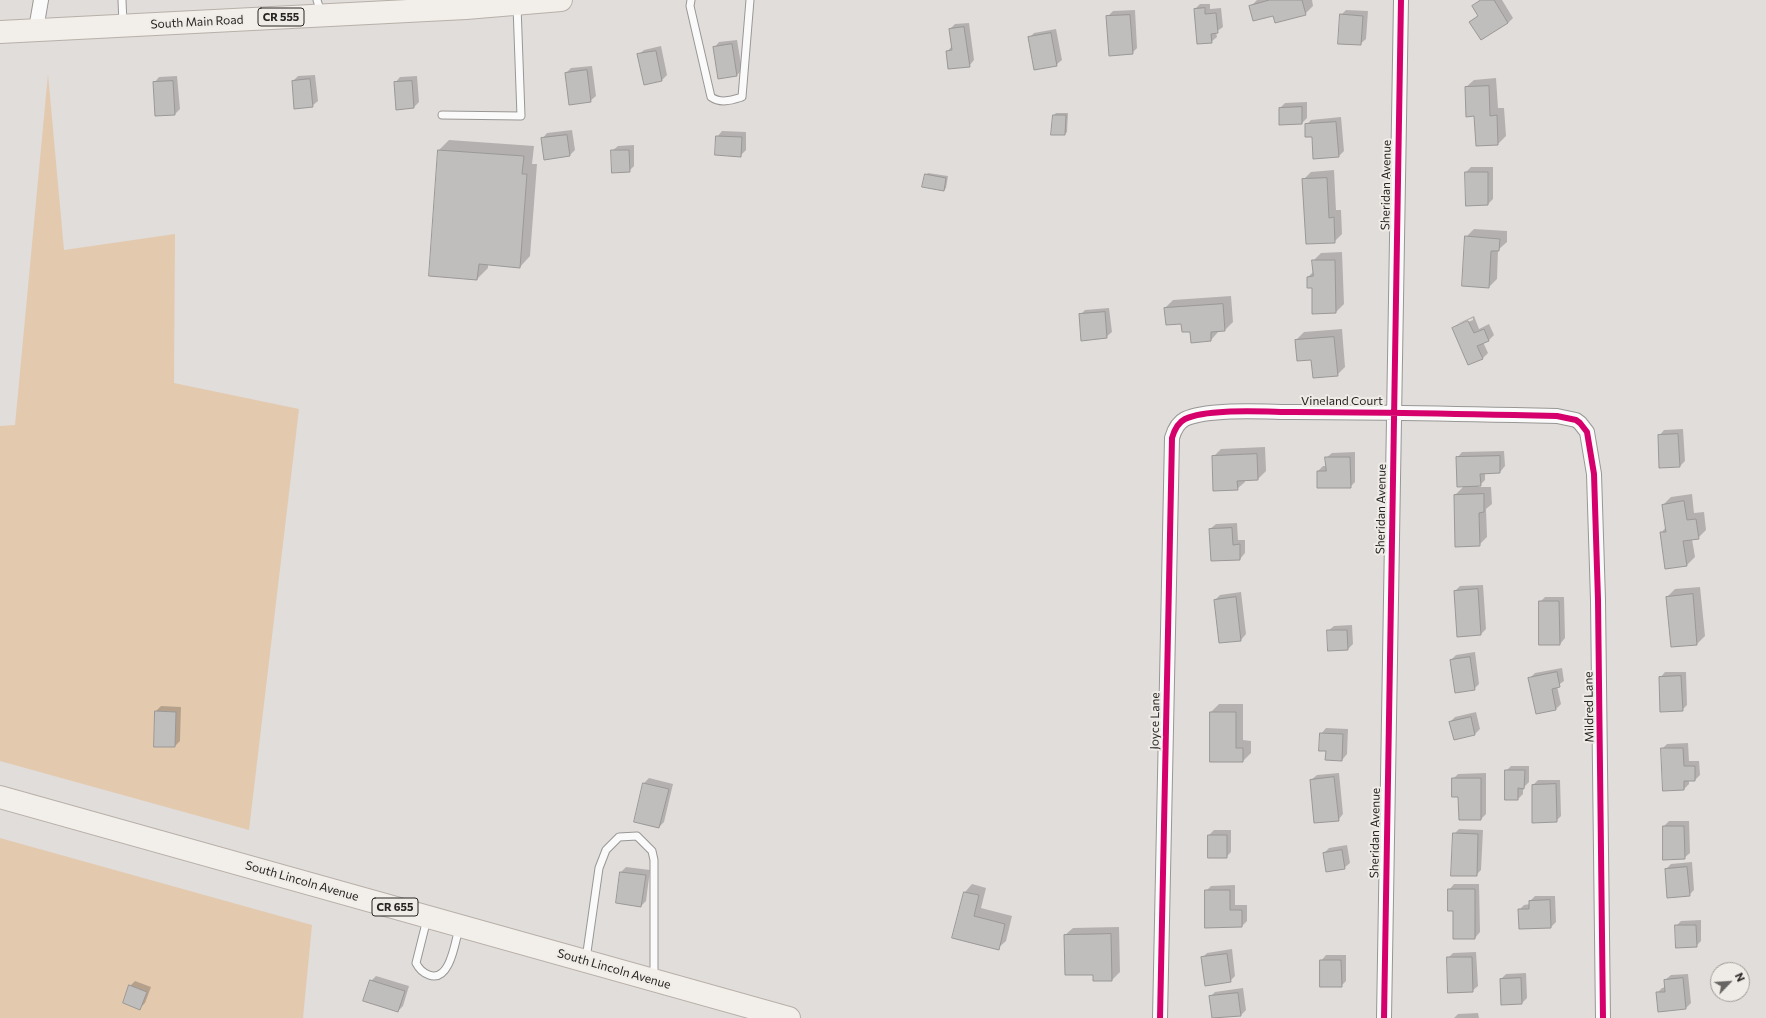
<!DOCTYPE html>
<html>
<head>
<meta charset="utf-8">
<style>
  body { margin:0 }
  #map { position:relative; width:1766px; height:1018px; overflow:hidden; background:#e0dddb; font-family:Commissioner,sans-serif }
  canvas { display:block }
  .north { position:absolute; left:1710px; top:962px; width:40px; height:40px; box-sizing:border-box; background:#efebe6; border:1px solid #9f9c98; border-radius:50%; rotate:65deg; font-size:11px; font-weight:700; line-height:16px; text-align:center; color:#262523 }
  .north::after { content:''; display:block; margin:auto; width:14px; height:18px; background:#676563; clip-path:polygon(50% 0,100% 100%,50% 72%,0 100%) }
</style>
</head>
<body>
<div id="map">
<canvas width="1766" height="1018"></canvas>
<div class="north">N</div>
</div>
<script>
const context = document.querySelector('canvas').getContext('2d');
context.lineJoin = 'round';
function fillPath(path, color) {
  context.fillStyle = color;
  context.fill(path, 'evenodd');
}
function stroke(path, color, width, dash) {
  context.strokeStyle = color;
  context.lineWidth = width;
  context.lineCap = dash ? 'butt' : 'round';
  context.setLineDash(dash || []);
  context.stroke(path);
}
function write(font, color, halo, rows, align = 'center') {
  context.font = font + ' Commissioner,sans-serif';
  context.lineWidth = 4;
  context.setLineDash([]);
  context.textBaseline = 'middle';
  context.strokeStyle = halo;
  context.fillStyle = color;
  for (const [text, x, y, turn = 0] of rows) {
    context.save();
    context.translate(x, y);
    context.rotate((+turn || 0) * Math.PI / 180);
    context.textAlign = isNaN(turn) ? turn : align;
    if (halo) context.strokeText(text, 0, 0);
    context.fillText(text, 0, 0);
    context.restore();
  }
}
const green = new Path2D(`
  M 48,74 L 64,250 L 175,234 L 174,383 L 299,409 L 249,830 L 0,761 L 0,426 L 15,425 Z
  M 0,838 L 312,925 L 303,1018 L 0,1018 Z`);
const shadow = new Path2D(`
  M 1257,0 L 1312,0 L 1313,6 L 1305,14 L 1274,15 L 1251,6 Z
  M 1480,0 L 1502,0 L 1513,18 L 1508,23 L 1481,39 L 1470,22 L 1479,15 L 1473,6 Z
  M 1200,4 L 1210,4 L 1210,9 L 1221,8 L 1223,27 L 1216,32 L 1217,37 L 1211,42 L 1195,9 Z
  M 1135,10 L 1137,48 L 1132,53 L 1107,17 L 1113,11 Z
  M 1346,10 L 1368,11 L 1366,39 L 1360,44 L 1341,15 Z
  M 969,23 L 974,60 L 969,66 L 947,52 L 952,46 L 950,29 L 955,24 Z
  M 1056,29 L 1062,60 L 1056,65 L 1029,38 L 1034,33 Z
  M 737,40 L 742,70 L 737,75 L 714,48 L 719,42 Z
  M 661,46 L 667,75 L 662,80 L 638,55 L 644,50 Z
  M 592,66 L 596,96 L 590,101 L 566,73 L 571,68 Z
  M 315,75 L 318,101 L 312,106 L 293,81 L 298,76 Z
  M 177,76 L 180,109 L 175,114 L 154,83 L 159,77 Z
  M 417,76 L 419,102 L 414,107 L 395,83 L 400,77 Z
  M 1496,78 L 1498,108 L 1504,108 L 1506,136 L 1498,144 L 1477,145 L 1475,115 L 1466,87 L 1474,80 Z
  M 1307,102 L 1307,118 L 1302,123 L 1280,124 L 1280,108 L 1285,103 Z
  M 1056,113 L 1068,113 L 1067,132 L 1065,134 L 1052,134 L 1054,115 Z
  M 1341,117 L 1344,151 L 1339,156 L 1312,136 L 1306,125 L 1311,120 Z
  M 572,130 L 575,150 L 570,155 L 542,139 L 547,133 Z
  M 722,131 L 746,132 L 746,150 L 740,156 L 717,137 Z
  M 449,140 L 534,146 L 532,164 L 537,164 L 530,256 L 520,267 L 488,264 L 488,268 L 477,279 L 439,150 Z
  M 634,145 L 634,166 L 629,171 L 612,151 L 618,146 Z
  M 1471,167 L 1493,167 L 1493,199 L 1488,204 L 1467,205 L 1466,172 Z
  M 1334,170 L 1336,210 L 1341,210 L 1342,234 L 1334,242 L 1303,180 L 1311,172 Z
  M 928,173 L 948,176 L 946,188 L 944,190 L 926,175 Z
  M 1474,229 L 1507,231 L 1507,242 L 1498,250 L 1497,279 L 1489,287 L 1466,237 Z
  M 1342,252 L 1344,304 L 1336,312 L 1313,287 L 1308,277 L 1314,271 L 1313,261 L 1321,253 Z
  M 1231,296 L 1233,322 L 1225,330 L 1219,331 L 1211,340 L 1182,323 L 1165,308 L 1173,300 Z
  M 1109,308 L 1112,332 L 1106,337 L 1080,315 L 1085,310 Z
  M 1474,316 L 1479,329 L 1489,324 L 1494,335 L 1489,340 L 1483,342 L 1488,353 L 1483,358 L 1469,364 L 1454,328 L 1459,323 ZM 1473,318 L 1473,320 L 1458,326 L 1458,324 Z
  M 1342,329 L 1345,367 L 1337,375 L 1312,358 L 1296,340 L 1304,332 Z
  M 1683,429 L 1685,461 L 1680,466 L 1659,436 L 1664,430 Z
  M 1265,447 L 1266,471 L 1258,479 L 1245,479 L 1245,482 L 1237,489 L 1213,457 L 1221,449 Z
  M 1504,451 L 1505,466 L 1500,472 L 1485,472 L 1485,480 L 1478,487 L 1491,487 L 1492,504 L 1486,509 L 1487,537 L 1479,545 L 1455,495 L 1464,486 L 1457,458 L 1462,452 Z
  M 1355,452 L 1355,482 L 1350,487 L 1318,471 L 1323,466 L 1327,466 L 1326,458 L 1332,453 Z
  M 1692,494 L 1694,513 L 1704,512 L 1706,530 L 1698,538 L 1692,539 L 1695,557 L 1687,565 L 1661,533 L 1666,527 L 1663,505 L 1671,497 Z
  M 1237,523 L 1238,540 L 1245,540 L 1245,553 L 1240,559 L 1210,529 L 1216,524 Z
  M 1483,585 L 1486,629 L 1481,634 L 1455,591 L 1460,586 Z
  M 1700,587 L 1705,636 L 1697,644 L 1667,597 L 1675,589 Z
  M 1241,592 L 1246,634 L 1241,640 L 1220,642 L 1215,600 L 1220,595 Z
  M 1545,597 L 1564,597 L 1565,638 L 1560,644 L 1540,602 Z
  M 1352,625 L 1353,644 L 1348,649 L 1328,631 L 1334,626 Z
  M 1475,652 L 1479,684 L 1474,689 L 1451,660 L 1456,655 Z
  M 1562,668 L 1564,681 L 1557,686 L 1561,704 L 1556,709 L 1537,713 L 1530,678 L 1535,673 Z
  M 1665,672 L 1686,672 L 1687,705 L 1682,710 L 1660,678 Z
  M 1219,704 L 1243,704 L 1243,740 L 1251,741 L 1251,753 L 1243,761 L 1211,712 Z
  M 161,706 L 181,707 L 180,741 L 175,746 L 156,711 Z
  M 1476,712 L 1480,729 L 1475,734 L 1450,722 L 1455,717 Z
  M 1326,728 L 1348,729 L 1347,754 L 1342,760 L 1327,750 L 1321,734 Z
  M 1688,743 L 1689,761 L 1699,761 L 1700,775 L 1695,780 L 1689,780 L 1689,784 L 1684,789 L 1662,749 L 1667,744 Z
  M 1511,766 L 1529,766 L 1529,782 L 1523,788 L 1523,794 L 1518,799 L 1506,771 Z
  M 1339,773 L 1343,814 L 1338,820 L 1311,780 L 1317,775 Z
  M 1486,773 L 1486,814 L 1481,819 L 1459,796 L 1453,779 L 1458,774 Z
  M 649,778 L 673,784 L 664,822 L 659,827 L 644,783 Z
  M 1538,780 L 1560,780 L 1561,816 L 1556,821 L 1533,785 Z
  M 1669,821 L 1689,821 L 1690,853 L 1684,858 L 1664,826 Z
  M 1459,829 L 1483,830 L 1481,870 L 1476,875 L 1454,834 Z
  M 1214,830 L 1231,830 L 1231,852 L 1226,857 L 1209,857 L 1209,835 Z
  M 1347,845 L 1350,863 L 1344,868 L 1324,853 L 1329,848 Z
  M 1692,862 L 1694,890 L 1689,895 L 1666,869 L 1671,864 Z
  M 626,867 L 650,870 L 646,901 L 641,906 L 617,903 L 621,872 Z
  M 972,884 L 986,888 L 981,908 L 1012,916 L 1006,941 L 998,948 L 954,937 L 965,892 Z
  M 1454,884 L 1479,884 L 1480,932 L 1475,938 L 1454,910 L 1449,890 Z
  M 1235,885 L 1235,905 L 1247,905 L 1247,921 L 1242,926 L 1206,891 L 1211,886 Z
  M 1535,896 L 1555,896 L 1556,922 L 1551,927 L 1519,910 L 1524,905 L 1530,904 L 1530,901 Z
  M 1701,920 L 1701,941 L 1696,946 L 1676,926 L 1681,921 Z
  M 1119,927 L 1120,972 L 1112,980 L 1094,980 L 1094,974 L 1065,935 L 1073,928 Z
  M 1232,949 L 1235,976 L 1230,981 L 1202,958 L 1207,953 Z
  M 1476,952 L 1478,986 L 1472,991 L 1448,958 L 1453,953 Z
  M 1326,955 L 1346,955 L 1346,981 L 1341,986 L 1321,961 Z
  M 1526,973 L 1527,998 L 1522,1003 L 1501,979 L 1506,974 Z
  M 1688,974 L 1691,1003 L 1686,1008 L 1659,1011 L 1657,993 L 1662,988 L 1666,987 L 1665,980 L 1671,975 Z
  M 376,976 L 409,986 L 403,1006 L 398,1011 L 371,981 Z
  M 135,981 L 151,987 L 145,1003 L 140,1008 L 130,986 Z
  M 1243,988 L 1246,1010 L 1240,1016 L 1213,1018 L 1210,997 L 1215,992 Z
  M 1478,1013 L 1479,1018 L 1454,1018 L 1458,1014 Z`);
const building = new Path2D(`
  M 1270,0 L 1302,0 L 1306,15 L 1275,23 L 1273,16 L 1253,21 L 1249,6 Z
  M 1481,0 L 1494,0 L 1508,23 L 1481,40 L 1469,22 L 1478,16 L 1472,6 Z
  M 1205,8 L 1205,14 L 1216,13 L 1218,33 L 1211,34 L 1212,43 L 1197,44 L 1194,9 Z
  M 1340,14 L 1363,16 L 1361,45 L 1338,44 Z
  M 1130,15 L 1133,54 L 1109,56 L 1106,16 Z
  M 964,27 L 970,67 L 948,69 L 946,51 L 952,50 L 949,29 Z
  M 1051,33 L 1057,66 L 1034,70 L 1028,37 Z
  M 732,44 L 737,76 L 718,79 L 713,47 Z
  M 656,51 L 662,81 L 644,85 L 637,54 Z
  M 587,70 L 591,102 L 569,105 L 565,73 Z
  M 310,79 L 313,107 L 294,109 L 292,81 Z
  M 173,81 L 175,115 L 155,116 L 153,82 Z
  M 412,81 L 414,108 L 396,110 L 394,82 Z
  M 1489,86 L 1490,116 L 1497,115 L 1498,145 L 1476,146 L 1474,116 L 1466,117 L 1465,87 Z
  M 1302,107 L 1302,124 L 1279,125 L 1279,108 Z
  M 1053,115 L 1066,115 L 1065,135 L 1051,135 Z
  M 1336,122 L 1339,157 L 1313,159 L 1312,137 L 1305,137 L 1305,124 Z
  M 567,135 L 570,156 L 544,160 L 541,138 Z
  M 716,136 L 742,137 L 741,157 L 715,155 Z
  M 438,150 L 524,156 L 522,174 L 527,174 L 520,268 L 479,264 L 477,280 L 429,276 Z
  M 611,150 L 629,150 L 630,172 L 612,173 Z
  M 1465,172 L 1488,172 L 1488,205 L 1466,206 Z
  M 925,174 L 946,178 L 944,191 L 922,187 Z
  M 1327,178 L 1329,218 L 1334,217 L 1335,243 L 1306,244 L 1302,179 Z
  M 1465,236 L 1500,239 L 1499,251 L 1491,251 L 1489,288 L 1462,286 Z
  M 1312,260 L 1335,260 L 1336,313 L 1312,314 L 1312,288 L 1307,288 L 1307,277 L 1313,276 Z
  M 1223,304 L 1225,331 L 1211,332 L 1211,341 L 1191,343 L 1190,332 L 1182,332 L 1181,324 L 1166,325 L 1164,308 Z
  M 1105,312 L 1107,338 L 1081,341 L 1079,314 Z
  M 1468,321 L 1474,333 L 1484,329 L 1489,341 L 1477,346 L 1483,359 L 1468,365 L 1452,328 Z
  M 1334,337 L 1338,376 L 1313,378 L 1311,360 L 1297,361 L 1295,340 Z
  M 1678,434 L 1680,467 L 1659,468 L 1658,435 Z
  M 1257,454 L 1258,480 L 1237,481 L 1238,490 L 1213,491 L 1212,456 Z
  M 1500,456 L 1500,473 L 1480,474 L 1481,486 L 1457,487 L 1456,457 Z
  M 1325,457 L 1350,457 L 1351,488 L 1317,488 L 1317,471 L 1326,471 Z
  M 1484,494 L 1484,512 L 1479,513 L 1480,546 L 1455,547 L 1454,495 Z
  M 1684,501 L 1687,520 L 1696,519 L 1699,539 L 1683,541 L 1687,566 L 1665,569 L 1660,532 L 1666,532 L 1662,505 Z
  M 1232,528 L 1233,545 L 1240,544 L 1240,560 L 1211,561 L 1209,529 Z
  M 1478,589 L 1481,635 L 1457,637 L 1454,591 Z
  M 1693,594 L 1697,645 L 1671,647 L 1666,597 Z
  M 1236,597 L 1241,641 L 1219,643 L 1214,600 Z
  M 1539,601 L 1559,601 L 1560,645 L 1539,645 Z
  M 1327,630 L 1347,630 L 1348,650 L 1328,651 Z
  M 1470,657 L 1475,690 L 1455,693 L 1450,660 Z
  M 1557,672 L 1560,687 L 1552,689 L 1556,710 L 1536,714 L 1528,678 Z
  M 1681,676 L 1683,711 L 1660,712 L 1659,677 Z
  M 155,711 L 176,712 L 175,747 L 154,747 Z
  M 1210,712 L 1236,712 L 1236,748 L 1243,748 L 1243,762 L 1210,762 Z
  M 1471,717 L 1475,735 L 1454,740 L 1449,722 Z
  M 1320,733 L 1343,734 L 1342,761 L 1325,760 L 1326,751 L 1319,751 Z
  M 1661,748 L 1683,748 L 1684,766 L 1695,766 L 1695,781 L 1684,781 L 1684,790 L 1663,791 Z
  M 1505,770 L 1525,770 L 1524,789 L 1518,788 L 1518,800 L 1505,800 Z
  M 1334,777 L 1339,821 L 1314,823 L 1310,780 Z
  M 1452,778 L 1481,778 L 1481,820 L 1459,820 L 1458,797 L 1452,797 Z
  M 643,783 L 669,789 L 659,828 L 634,822 Z
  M 1556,784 L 1557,822 L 1532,823 L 1532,785 Z
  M 1663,826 L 1684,826 L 1685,859 L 1663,860 Z
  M 1453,833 L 1478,834 L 1477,876 L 1451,876 Z
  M 1208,835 L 1227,835 L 1227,858 L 1208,858 Z
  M 1342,850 L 1345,869 L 1326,872 L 1323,853 Z
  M 1687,867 L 1690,896 L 1667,898 L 1665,869 Z
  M 620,872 L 646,875 L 641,907 L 616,903 Z
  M 1448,889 L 1475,889 L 1475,939 L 1453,939 L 1453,911 L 1448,911 Z
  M 1205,890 L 1230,890 L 1230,910 L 1242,910 L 1242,927 L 1205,928 Z
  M 964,892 L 979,895 L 974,916 L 1005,924 L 999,950 L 952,938 Z
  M 1550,900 L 1551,928 L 1519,929 L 1518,909 L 1529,909 L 1529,901 Z
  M 1675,925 L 1696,925 L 1697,947 L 1676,948 Z
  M 1111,934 L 1112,981 L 1093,981 L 1093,975 L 1065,975 L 1064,935 Z
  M 1227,954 L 1231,982 L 1205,986 L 1201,957 Z
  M 1447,957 L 1472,957 L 1473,992 L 1448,993 Z
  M 1320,960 L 1341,960 L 1342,987 L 1320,987 Z
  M 1521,978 L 1522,1004 L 1501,1005 L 1500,979 Z
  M 1683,978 L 1686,1009 L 1658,1012 L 1656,992 L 1665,992 L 1664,980 Z
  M 370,980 L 405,991 L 398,1012 L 363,1001 Z
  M 129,985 L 147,992 L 140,1010 L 123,1003 Z
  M 1238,993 L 1241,1016 L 1212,1018 L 1209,996 Z`);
const service = new Path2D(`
  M 122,0 L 123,24
  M 317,0 L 321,13
  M 691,0 L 690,6 L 711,97 C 721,104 732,100 742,97 L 750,0
  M 442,115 L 521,116 L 517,6
  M 427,919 L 416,963 C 419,969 423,973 429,975 C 450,983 455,942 459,928
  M 586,959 L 599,868 L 606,850 L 619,837 L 637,836 L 652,851 L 654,860 L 654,978`);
const minor = new Path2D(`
  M 36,29 L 41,0
  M 1160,1018 L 1172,438 C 1174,431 1177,423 1185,419 C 1209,408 1266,412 1293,412 C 1381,412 1469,414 1557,416 L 1576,420 L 1580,423 L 1587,432 L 1594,474 L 1598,600 L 1603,1018
  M 1384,1018 L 1401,0`);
const primary = new Path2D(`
  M 0,32 L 466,8 L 561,0
  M 0,797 L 789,1018`);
const cycleway = new Path2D(`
  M 1160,1018 L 1172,438 C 1174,431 1177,423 1185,419 C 1209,408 1266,412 1293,412 C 1381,412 1469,414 1557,416 L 1576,420 L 1580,423 L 1587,432 L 1594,474 L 1598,600 L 1603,1018
  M 1384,1018 L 1401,0`);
const shields = [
  [281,17,46],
  [395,907,46]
];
const shieldNames = [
  ["CR 555",281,17],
  ["CR 655",395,907]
];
const streetNames = [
  ["South Main Road",197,22,-3],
  ["Sheridan Avenue",1386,185,-89],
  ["Vineland Court",1342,401],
  ["Sheridan Avenue",1381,509,-89],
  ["Mildred Lane",1589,707,-91],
  ["Joyce Lane",1155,721,-89],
  ["Sheridan Avenue",1375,833,-89],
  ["South Lincoln Avenue",302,881,16],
  ["South Lincoln Avenue",614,969,16]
];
fillPath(green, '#e3caae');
fillPath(shadow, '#0003');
fillPath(building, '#c0bebd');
stroke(building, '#9a9897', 1);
stroke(service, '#999795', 9);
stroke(minor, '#999795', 16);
stroke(primary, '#b8b0a8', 24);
stroke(service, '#fafafa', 7);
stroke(minor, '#fafafa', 14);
stroke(primary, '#f2eee9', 22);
stroke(cycleway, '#d6006c', 6);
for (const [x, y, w] of shields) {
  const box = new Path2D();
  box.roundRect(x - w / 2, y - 9, w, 18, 3);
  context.fillStyle = '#efebe6';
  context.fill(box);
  stroke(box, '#262523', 1);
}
write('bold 11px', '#262523', null, shieldNames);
write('12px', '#262523', '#efebe6', streetNames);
</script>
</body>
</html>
